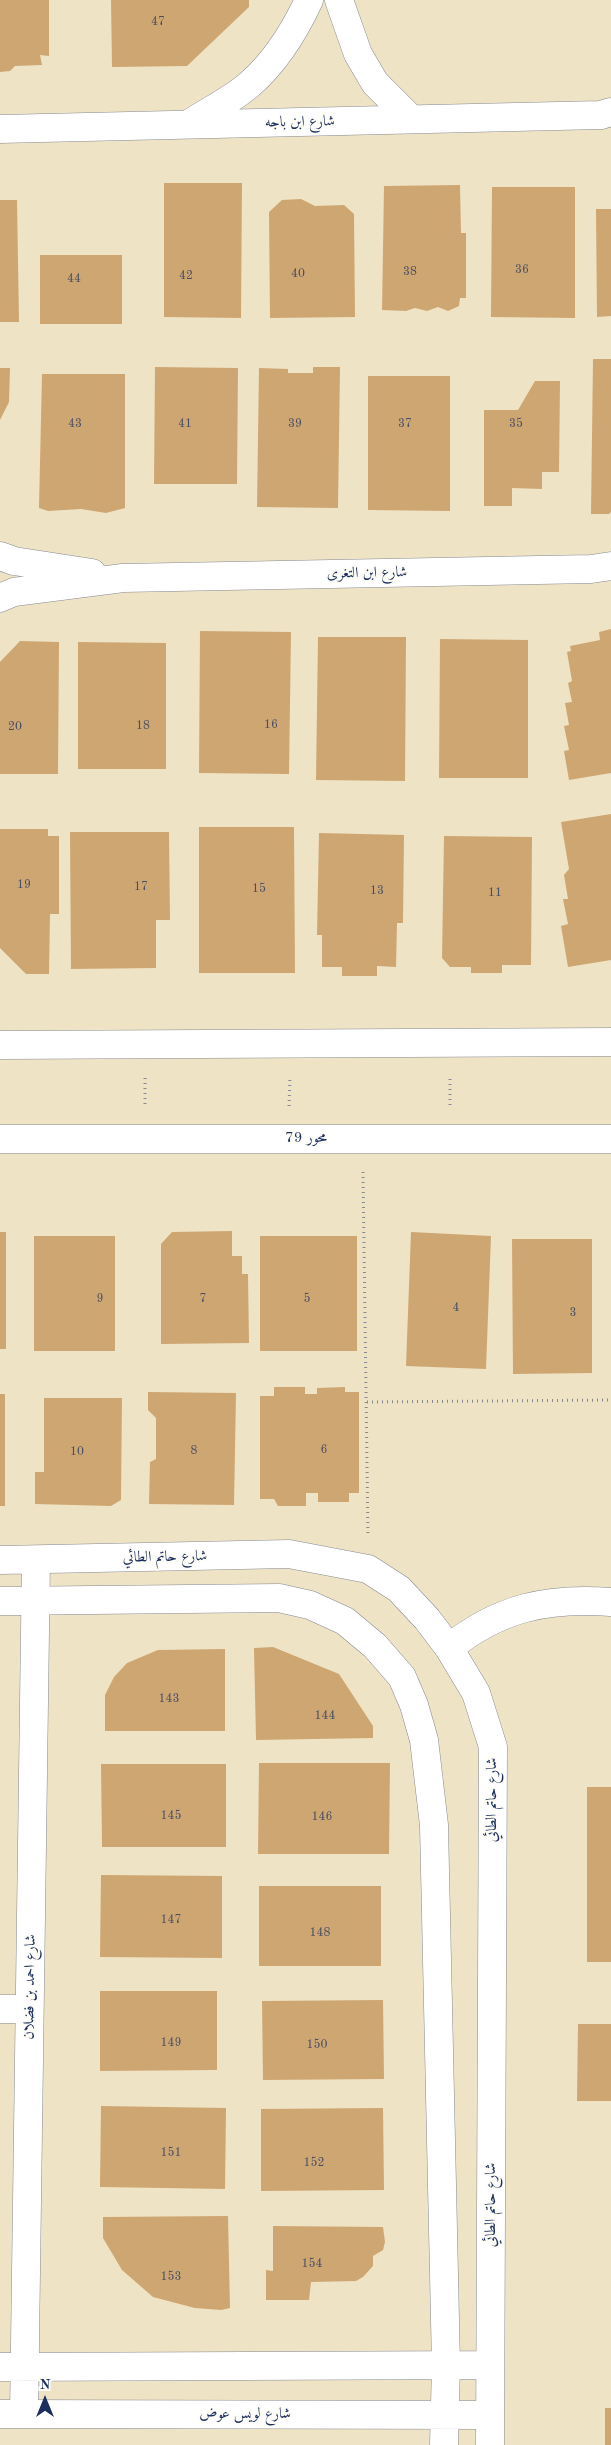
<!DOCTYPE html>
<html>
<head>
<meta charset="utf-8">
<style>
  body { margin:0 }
  #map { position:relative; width:611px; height:2445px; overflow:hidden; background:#efe3c5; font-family:"Old Standard TT",serif }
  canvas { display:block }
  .north { position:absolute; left:20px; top:2375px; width:50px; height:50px; -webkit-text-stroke:4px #fdfcf7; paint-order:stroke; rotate:0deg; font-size:14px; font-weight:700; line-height:20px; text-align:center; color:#1b2f5e }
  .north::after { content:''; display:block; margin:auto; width:18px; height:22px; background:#1b2f5e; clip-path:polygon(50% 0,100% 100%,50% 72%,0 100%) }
</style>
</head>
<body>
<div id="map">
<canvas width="611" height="2445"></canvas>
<div class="north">N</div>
</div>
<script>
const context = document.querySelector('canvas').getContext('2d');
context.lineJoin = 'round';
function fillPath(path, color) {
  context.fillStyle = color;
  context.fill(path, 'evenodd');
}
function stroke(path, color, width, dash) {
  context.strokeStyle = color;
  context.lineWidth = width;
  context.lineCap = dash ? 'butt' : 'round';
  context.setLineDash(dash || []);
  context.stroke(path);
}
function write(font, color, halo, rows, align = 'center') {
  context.font = font + ' "Old Standard TT",Amiri,serif';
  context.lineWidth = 4;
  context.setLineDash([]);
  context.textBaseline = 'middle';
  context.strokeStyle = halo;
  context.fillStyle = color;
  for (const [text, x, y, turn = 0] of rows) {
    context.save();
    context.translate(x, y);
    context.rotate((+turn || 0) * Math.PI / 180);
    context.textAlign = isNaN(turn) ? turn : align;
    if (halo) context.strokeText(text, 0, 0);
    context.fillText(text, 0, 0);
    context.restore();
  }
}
const building = new Path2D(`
  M 0,0 L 49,0 L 49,56 L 40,55 L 42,65 L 15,66 L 10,71 L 0,72 Z
  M 111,0 L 249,0 L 249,7 L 187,66 L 112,67 Z
  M 164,183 L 242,183 L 241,318 L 164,317 Z
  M 460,185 L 461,233 L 466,233 L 466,298 L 460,298 L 459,306 L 448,311 L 438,307 L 427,311 L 415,308 L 406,311 L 382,310 L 384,186 Z
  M 492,187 L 575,187 L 575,318 L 491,317 Z
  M 301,199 L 315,206 L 344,205 L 354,214 L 355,317 L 270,318 L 269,212 L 282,200 Z
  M 0,200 L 17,200 L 19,322 L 0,322 Z
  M 596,209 L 611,209 L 611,316 L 597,317 Z
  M 40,255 L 122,255 L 122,324 L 40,324 Z
  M 593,359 L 611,359 L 611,512 L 609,514 L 591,514 Z
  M 155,367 L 238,368 L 237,484 L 154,484 Z
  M 313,367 L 340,367 L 338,508 L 257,507 L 259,368 L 288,369 L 288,373 L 313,373 Z
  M 0,368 L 10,368 L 9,402 L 0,420 Z
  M 42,374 L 125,374 L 125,508 L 106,513 L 81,509 L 48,511 L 39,508 Z
  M 368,376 L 450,376 L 450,511 L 368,510 Z
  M 535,381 L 560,381 L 559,472 L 542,472 L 542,489 L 512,488 L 512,506 L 484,506 L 484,410 L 518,410 Z
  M 611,629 L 611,773 L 569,780 L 564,751 L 569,750 L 564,726 L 569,725 L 565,703 L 572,702 L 568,683 L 572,681 L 567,652 L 571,651 L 570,646 L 600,640 L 599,632 Z
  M 200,631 L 291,632 L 289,774 L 199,773 Z
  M 318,637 L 406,637 L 405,781 L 316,780 Z
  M 440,639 L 528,640 L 528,778 L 439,778 Z
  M 20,641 L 59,642 L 58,774 L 0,774 L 0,662 Z
  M 78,642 L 166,643 L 166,769 L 78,769 Z
  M 611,814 L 611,960 L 568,967 L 561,926 L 568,924 L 563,899 L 568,899 L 564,875 L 569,869 L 561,822 Z
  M 199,827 L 294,827 L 295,973 L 199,973 Z
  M 0,829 L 48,829 L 48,836 L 59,836 L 59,914 L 50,914 L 49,974 L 26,974 L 0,948 Z
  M 70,832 L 169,832 L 170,920 L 156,920 L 156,968 L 71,969 Z
  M 319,833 L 404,835 L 403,923 L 397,923 L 396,967 L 377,966 L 377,976 L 342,976 L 342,967 L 322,967 L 322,935 L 317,935 Z
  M 444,836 L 532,837 L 531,965 L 502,965 L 502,973 L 471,973 L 471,967 L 450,967 L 442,958 Z
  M 232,1231 L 232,1256 L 242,1256 L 242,1274 L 248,1274 L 249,1343 L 161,1344 L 161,1244 L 172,1232 Z
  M 0,1232 L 6,1232 L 6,1349 L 0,1349 Z
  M 411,1232 L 491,1236 L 486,1369 L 406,1366 Z
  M 34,1236 L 115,1236 L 115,1351 L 34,1351 Z
  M 260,1236 L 357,1236 L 357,1351 L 260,1351 Z
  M 512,1239 L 592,1239 L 592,1373 L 513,1374 Z
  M 274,1387 L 305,1387 L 305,1394 L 317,1394 L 317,1388 L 345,1387 L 345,1392 L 359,1392 L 359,1493 L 349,1493 L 349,1502 L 318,1502 L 318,1493 L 306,1493 L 306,1506 L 278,1506 L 274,1499 L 260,1499 L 260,1396 L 274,1396 Z
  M 148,1392 L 236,1393 L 234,1505 L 149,1504 L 150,1462 L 156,1459 L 156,1418 L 148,1410 Z
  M 0,1394 L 5,1394 L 5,1506 L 0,1506 Z
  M 44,1398 L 122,1398 L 121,1500 L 111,1506 L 35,1504 L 35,1472 L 44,1472 Z
  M 273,1647 L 339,1674 L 373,1726 L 373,1738 L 256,1740 L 254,1648 Z
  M 225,1649 L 225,1731 L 105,1731 L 105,1695 L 114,1677 L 127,1663 L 158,1650 Z
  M 259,1763 L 390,1763 L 389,1854 L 258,1854 Z
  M 101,1764 L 226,1764 L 226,1847 L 102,1847 Z
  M 587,1787 L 611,1787 L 611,1962 L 587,1962 Z
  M 101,1875 L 222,1876 L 222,1958 L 100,1957 Z
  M 259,1886 L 381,1886 L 381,1966 L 259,1966 Z
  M 100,1991 L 217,1991 L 217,2070 L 100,2071 Z
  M 383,2000 L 384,2079 L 263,2080 L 262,2001 Z
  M 578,2024 L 611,2024 L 611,2101 L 577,2101 Z
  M 101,2106 L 226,2108 L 225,2189 L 100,2187 Z
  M 383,2108 L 384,2190 L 261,2191 L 261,2109 Z
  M 228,2216 L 230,2308 L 221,2310 L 195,2308 L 153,2297 L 122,2270 L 103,2238 L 103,2217 Z
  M 273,2226 L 383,2227 L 385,2242 L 383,2250 L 373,2256 L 373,2266 L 363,2277 L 356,2281 L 311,2282 L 309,2300 L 266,2300 L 266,2270 L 273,2271 Z
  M 605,2408 L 611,2408 L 611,2445 L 605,2445 Z`);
const path = new Path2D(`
  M 145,1104 L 145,1078
  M 450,1105 L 450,1076
  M 289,1106 L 290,1077
  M 363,1172 L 368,1536
  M 367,1402 L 611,1400`);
const minor = new Path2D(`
  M 339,0 L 358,54 L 375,83 L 411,119
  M 189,124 C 208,111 232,100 250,84 C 275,62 295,30 309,0
  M 0,129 L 601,115 L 611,112
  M 0,556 L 14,561 L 92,573
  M 0,598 L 14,592 L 123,578 L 591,569 L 611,566
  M 0,1560 L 289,1554 L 368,1569 L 399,1589 L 427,1619 L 449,1648 L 476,1693 L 493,1747 L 490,2445
  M 0,1601 L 279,1598 L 310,1605 L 345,1621 L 375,1646 L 402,1677 L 414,1705 L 424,1740 L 434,1825 L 446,2365 L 444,2445
  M 449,1648 C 499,1608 547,1597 611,1602
  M 0,2009 L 29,2009
  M 0,2367 L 490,2365
  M 0,2414 L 490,2415
  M 24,2414 L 36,1560`);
const major = new Path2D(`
  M 0,1045 L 611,1042
  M 0,1139 L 611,1139`);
const numberNames = [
  ["47",158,22],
  ["36",522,270],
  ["38",410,272],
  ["40",298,274],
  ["42",186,276],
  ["44",74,279],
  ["43",75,424],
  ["41",185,424],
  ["39",295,424],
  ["37",405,424],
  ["35",516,424],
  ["16",271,725],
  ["18",143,726],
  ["20",15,727],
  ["19",24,885],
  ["17",141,887],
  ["15",259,889],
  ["13",377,891],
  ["11",495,893],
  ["9",100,1299],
  ["7",203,1299],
  ["5",307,1299],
  ["4",456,1308],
  ["3",573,1313],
  ["6",324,1450],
  ["8",194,1451],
  ["10",77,1452],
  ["143",169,1699],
  ["144",325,1716],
  ["145",171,1816],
  ["146",322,1817],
  ["147",171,1920],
  ["148",320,1933],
  ["149",171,2043],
  ["150",317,2045],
  ["151",171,2153],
  ["152",314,2163],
  ["154",312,2264],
  ["153",171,2277]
];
const streetNames = [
  ["شارع ابن باجه",300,122,-1],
  ["شارع ابن التغرى",367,573,-1],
  ["محور 79",306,1138],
  ["شارع حاتم الطائي",165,1557,-1],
  ["شارع حاتم الطائي",492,1800,-90],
  ["شارع احمد بن فضلان",30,1987,-89],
  ["شارع حاتم الطائي",491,2205,-90],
  ["شارع لويس عوض",245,2414]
];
fillPath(building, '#cea672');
stroke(minor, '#858992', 29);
stroke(major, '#858992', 29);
stroke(path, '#858992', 3, [1, 4]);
stroke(minor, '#fff', 28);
stroke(major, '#fff', 28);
write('12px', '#484d63', null, numberNames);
write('15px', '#1b2f5e', '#fdfcf7', streetNames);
</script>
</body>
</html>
